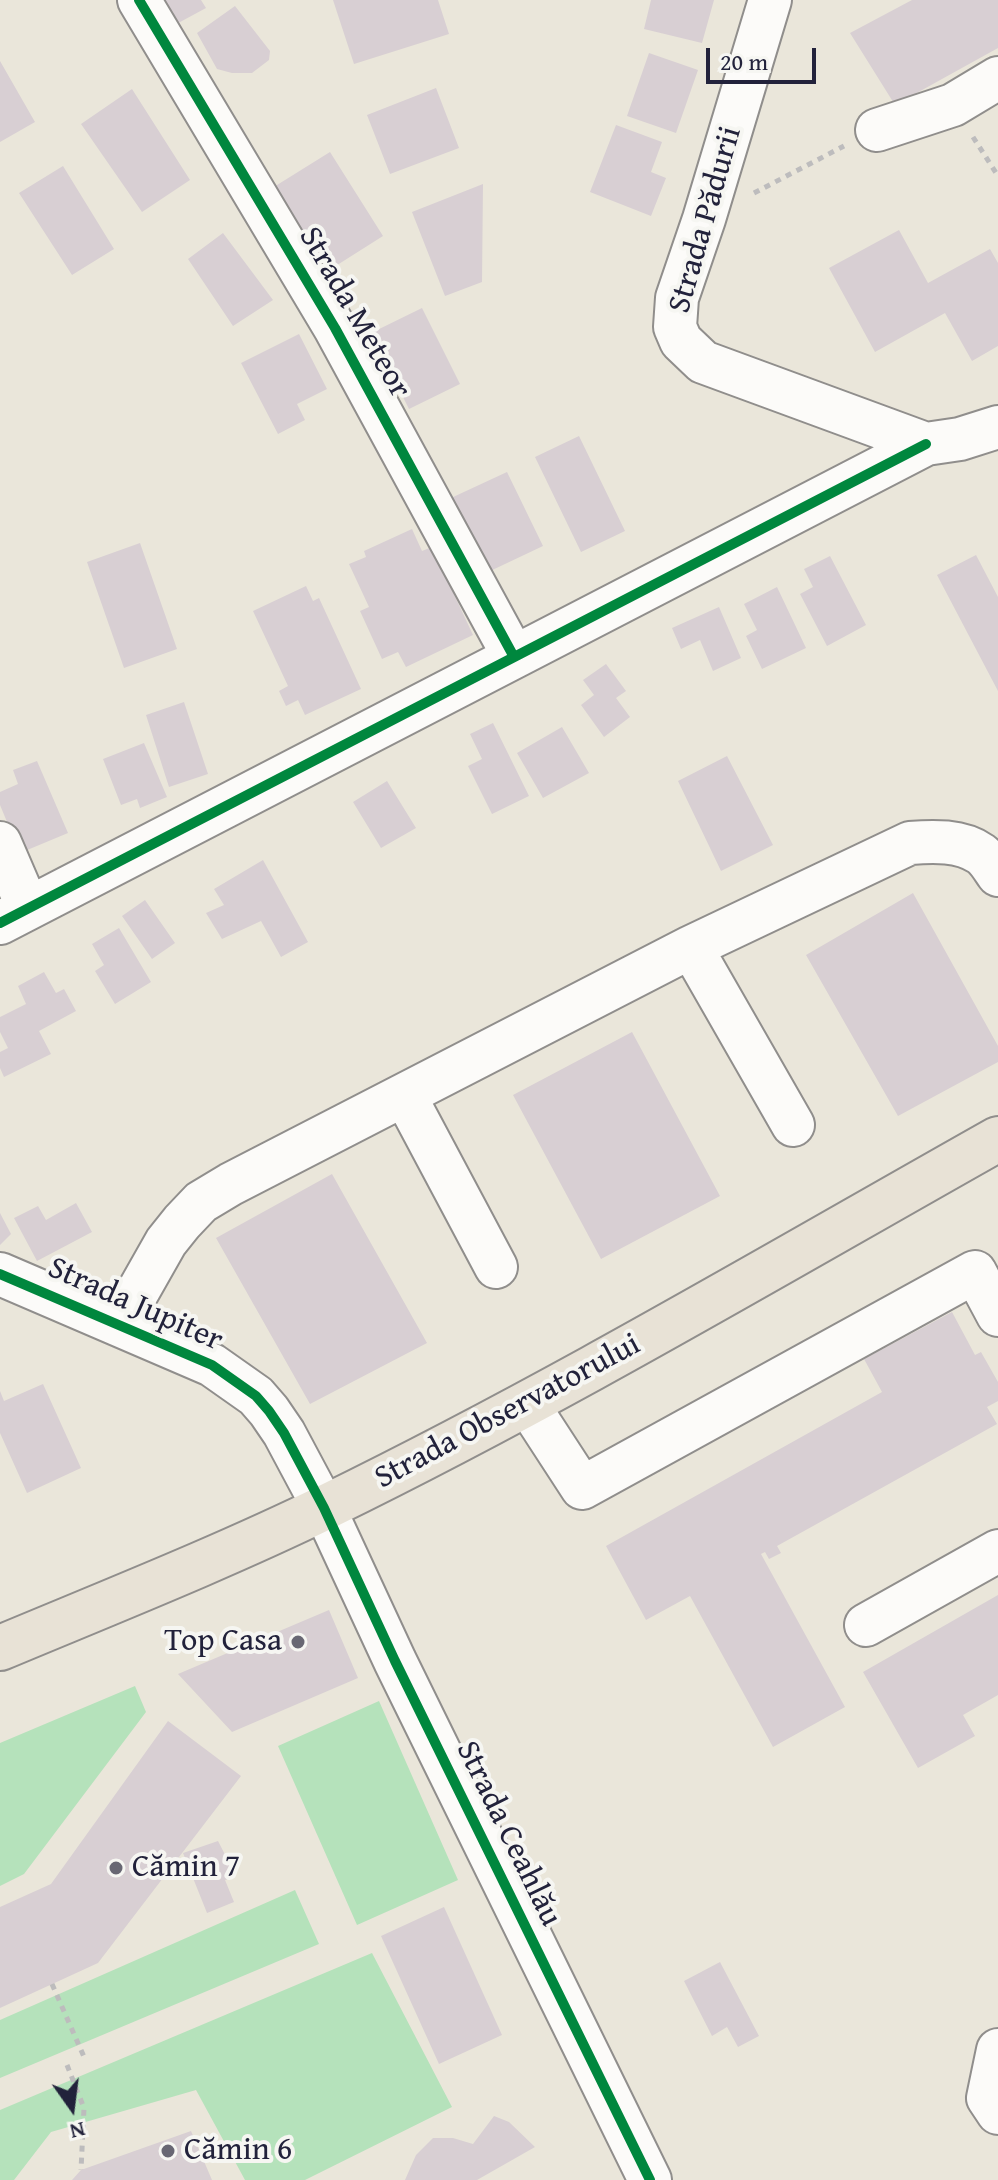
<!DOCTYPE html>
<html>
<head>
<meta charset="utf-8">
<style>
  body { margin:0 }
  #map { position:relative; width:998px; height:2180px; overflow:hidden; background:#eae6da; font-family:"Gentium Book Plus",serif }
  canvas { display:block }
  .north { position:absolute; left:32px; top:2068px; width:80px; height:80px; -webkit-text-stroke:6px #f6f6f2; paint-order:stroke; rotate:166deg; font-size:22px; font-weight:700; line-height:32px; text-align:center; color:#22223b }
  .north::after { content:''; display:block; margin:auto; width:28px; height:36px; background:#22223b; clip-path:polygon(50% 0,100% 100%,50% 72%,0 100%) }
  .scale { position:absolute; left:706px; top:48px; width:110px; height:36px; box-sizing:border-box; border:4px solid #22223b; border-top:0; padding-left:10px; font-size:24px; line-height:28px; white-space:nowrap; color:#22223b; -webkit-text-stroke:6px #f6f6f2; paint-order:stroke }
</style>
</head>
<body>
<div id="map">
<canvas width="998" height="2180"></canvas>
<div class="north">N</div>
<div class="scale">20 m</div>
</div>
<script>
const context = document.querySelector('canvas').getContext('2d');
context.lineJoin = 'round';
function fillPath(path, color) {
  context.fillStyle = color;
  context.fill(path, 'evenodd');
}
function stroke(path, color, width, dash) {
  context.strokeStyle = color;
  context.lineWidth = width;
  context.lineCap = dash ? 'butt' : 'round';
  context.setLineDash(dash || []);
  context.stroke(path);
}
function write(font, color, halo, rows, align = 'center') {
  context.font = font + ' "Gentium Book Plus",serif';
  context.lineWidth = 8;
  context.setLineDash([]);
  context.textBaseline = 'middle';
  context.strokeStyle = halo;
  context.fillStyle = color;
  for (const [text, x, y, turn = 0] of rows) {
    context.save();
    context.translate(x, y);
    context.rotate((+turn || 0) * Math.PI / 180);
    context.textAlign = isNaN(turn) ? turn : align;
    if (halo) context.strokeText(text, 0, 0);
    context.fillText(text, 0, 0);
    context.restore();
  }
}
const green = new Path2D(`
  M 135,1686 L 146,1712 L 24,1874 L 0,1886 L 0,1743 Z
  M 379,1701 L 458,1880 L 357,1925 L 278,1746 Z
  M 295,1890 L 319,1944 L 0,2078 L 0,2020 Z
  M 372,1953 L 452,2107 L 305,2180 L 245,2180 L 196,2090 L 51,2132 L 14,2180 L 0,2180 L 0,2110 Z`);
const building = new Path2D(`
  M 153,0 L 201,0 L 206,8 L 169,28 Z
  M 333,0 L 438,0 L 449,34 L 354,64 Z
  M 651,0 L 714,0 L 702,43 L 644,29 Z
  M 912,0 L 998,0 L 998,48 L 895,105 L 850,33 Z
  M 235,6 L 270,51 L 269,60 L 252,73 L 232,73 L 217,69 L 197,33 Z
  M 649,53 L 698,70 L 676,133 L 627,116 Z
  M 0,61 L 35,122 L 0,142 Z
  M 436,88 L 459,148 L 390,174 L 367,115 Z
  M 132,89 L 190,180 L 142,212 L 81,124 Z
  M 616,125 L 662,142 L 651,172 L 666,178 L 651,216 L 590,192 Z
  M 330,152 L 383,236 L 323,274 L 269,190 Z
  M 63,166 L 114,249 L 72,275 L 19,193 Z
  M 483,184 L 482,282 L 445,296 L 412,212 Z
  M 899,230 L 928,283 L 990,249 L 998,263 L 998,346 L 972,361 L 945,313 L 875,352 L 829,268 Z
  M 223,233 L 273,300 L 233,326 L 188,259 Z
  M 422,308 L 460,384 L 409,409 L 371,333 Z
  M 299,334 L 327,389 L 297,404 L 305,420 L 278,434 L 241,363 Z
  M 579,436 L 625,531 L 581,552 L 535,457 Z
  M 507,472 L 543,546 L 486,573 L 451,498 Z
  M 412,529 L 422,551 L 432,547 L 473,635 L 406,667 L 398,652 L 382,659 L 360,611 L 369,607 L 349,564 L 366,557 L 364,551 Z
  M 140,543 L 177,649 L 124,668 L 87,562 Z
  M 976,555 L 998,597 L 998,691 L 937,575 Z
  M 830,556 L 866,625 L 827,646 L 800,594 L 813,587 L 804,569 Z
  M 306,586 L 313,601 L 319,598 L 361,689 L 305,715 L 298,700 L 286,706 L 279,691 L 288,686 L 253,611 Z
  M 777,587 L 806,648 L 762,669 L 746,636 L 757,630 L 744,604 Z
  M 719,607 L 741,658 L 713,671 L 700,640 L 681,649 L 672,628 Z
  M 606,664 L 626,691 L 616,698 L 630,717 L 604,737 L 581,705 L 594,695 L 583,680 Z
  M 184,702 L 208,774 L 169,787 L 146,715 Z
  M 493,723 L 529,796 L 492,814 L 468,766 L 482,759 L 470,734 Z
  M 562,727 L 589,773 L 543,798 L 517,753 Z
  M 144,743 L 167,797 L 140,808 L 137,799 L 121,805 L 103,759 Z
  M 727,756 L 773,845 L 721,871 L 678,781 Z
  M 37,761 L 68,833 L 20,853 L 0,805 L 0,792 L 18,784 L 13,770 Z
  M 387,781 L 416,828 L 381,848 L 353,802 Z
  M 263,860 L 308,942 L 281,957 L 261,921 L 222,939 L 206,913 L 224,905 L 214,889 Z
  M 913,893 L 998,1046 L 998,1062 L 898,1116 L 806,955 Z
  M 145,900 L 175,943 L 152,959 L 122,916 Z
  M 119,928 L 151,982 L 115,1004 L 95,971 L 104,965 L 92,944 Z
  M 44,972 L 56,993 L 64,989 L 76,1011 L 39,1031 L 51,1054 L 4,1077 L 0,1068 L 0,1052 L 8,1048 L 0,1032 L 0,1017 L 26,1004 L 18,986 Z
  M 632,1032 L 720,1196 L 601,1259 L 513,1095 Z
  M 332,1174 L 427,1343 L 310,1404 L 216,1238 Z
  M 76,1203 L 92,1232 L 37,1261 L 14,1218 L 38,1206 L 46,1220 Z
  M 0,1213 L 11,1234 L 0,1245 Z
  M 952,1312 L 975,1355 L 981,1352 L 998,1382 L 998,1401 L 987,1407 L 997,1424 L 777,1546 L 781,1553 L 769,1559 L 765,1552 L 761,1554 L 845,1707 L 773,1747 L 690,1596 L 646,1620 L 606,1546 L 882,1392 L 864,1359 Z
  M 43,1384 L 81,1468 L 27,1493 L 0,1433 L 0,1391 L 4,1401 Z
  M 998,1595 L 998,1695 L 963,1715 L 975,1736 L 918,1768 L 863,1672 Z
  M 329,1610 L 358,1678 L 232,1732 L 178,1674 Z
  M 168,1721 L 241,1776 L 98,1963 L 0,2008 L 0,1907 L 51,1884 Z
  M 218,1841 L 236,1876 L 225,1880 L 234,1902 L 207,1913 L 183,1853 Z
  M 444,1907 L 502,2035 L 439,2064 L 381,1936 Z
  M 720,1962 L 759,2036 L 738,2047 L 727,2027 L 712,2036 L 684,1981 Z
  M 494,2116 L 509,2122 L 535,2147 L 477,2180 L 405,2180 L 416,2155 L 433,2138 L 453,2138 L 473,2144 Z
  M 191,2131 L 212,2180 L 72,2180 L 81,2170 Z`);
const path = new Path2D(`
  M 973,137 L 998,176
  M 754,193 L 844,146
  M 52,1984 L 85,2059
  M 67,2065 L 84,2108 L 81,2170`);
const minor = new Path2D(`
  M 139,0 L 335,328 L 514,657
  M 770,0 L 704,219 L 677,298 L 675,327 L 681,341 L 703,362 L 926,444 L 960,439 L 998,427
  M 877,130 L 953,105 L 998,78
  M 0,843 L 28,908
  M 0,923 L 926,444
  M 691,947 L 793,1125
  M 405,1096 L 496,1267
  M 0,1274 L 212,1365 L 256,1396 L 269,1411 L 284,1433 L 324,1508 L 395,1661 L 650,2180
  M 119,1325 L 166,1242 L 182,1222 L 201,1202 L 231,1184 L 691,947 L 910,843 C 933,841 961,840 981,854 C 988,859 993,868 998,875
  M 528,1405 L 582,1488 L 975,1272 L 998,1315
  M 866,1625 L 998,1551
  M 998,2050 L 988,2098 L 998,2113`);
const major = new Path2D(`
  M 0,1648 C 110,1602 221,1558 328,1506 C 557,1394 776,1264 998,1139`);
const cycleway = new Path2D(`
  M 139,0 L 335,328 L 514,657
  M 0,923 L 926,444
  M 0,1274 L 212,1365 L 256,1396 L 269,1411 L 284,1433 L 324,1508 L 395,1661 L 650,2180`);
const markers = [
  [298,1642,8,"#686773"],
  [116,1868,8,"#686773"],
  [168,2151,8,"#686773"]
];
const streetNames = [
  ["Strada Pădurii",706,220,-74],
  ["Strada Meteor",354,313,60],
  ["Strada Jupiter",135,1305,24],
  ["Strada Observatorului",508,1412,-28],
  ["Strada Ceahlău",508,1834,64]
];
const poiNames = [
  ["Top Casa",282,1642,"right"],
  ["Cămin 7",132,1868],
  ["Cămin 6",184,2151]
];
fillPath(green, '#b5e2bb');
fillPath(building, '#d8cfd3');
stroke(minor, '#908e8c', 46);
stroke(major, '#908e8c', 48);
stroke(path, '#bdbcbd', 5, [6, 6]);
stroke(minor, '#fcfbf9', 42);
stroke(major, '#e8e2d6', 44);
stroke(cycleway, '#00873e', 10);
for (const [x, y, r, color] of markers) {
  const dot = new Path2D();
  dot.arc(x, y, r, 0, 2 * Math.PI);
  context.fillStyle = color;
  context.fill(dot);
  stroke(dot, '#f6f6f2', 3);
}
write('32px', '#22223b', '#f6f6f2', streetNames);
write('32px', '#22223b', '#f6f6f2', poiNames, 'left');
</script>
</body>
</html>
